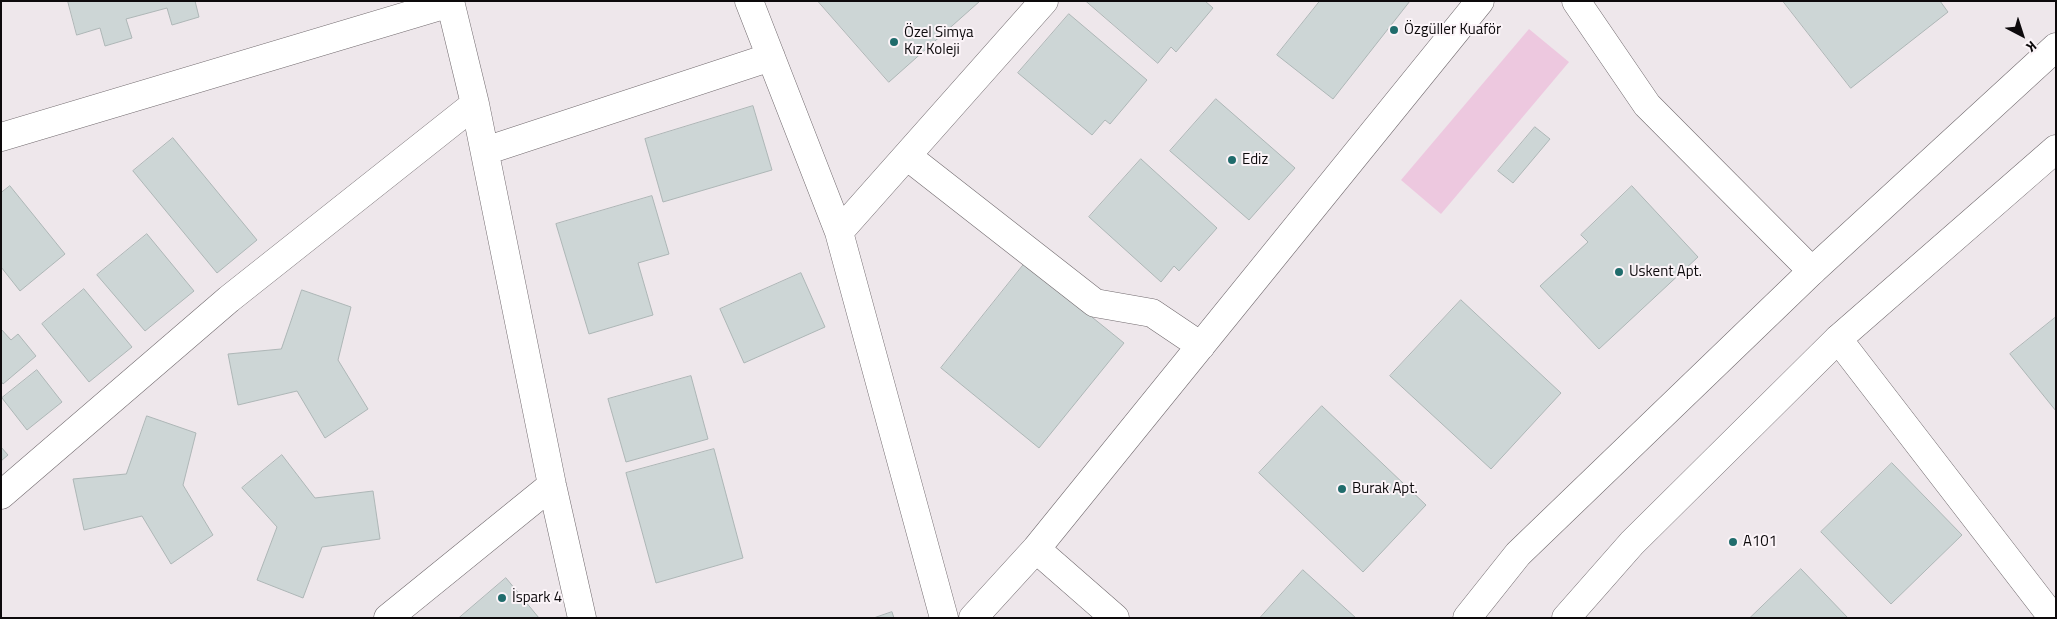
<!DOCTYPE html>
<html>
<head>
<meta charset="utf-8">
<style>
  body { margin:0 }
  #map { position:relative; width:2057px; height:619px; overflow:hidden; background:#eee7eb; font-family:"Titillium Web",sans-serif }
  canvas { display:block }
  .frame { position:absolute; inset:0; border:2px solid #0d0a0c; pointer-events:none }
  .north { position:absolute; left:1997px; top:10px; width:50px; height:50px; -webkit-text-stroke:4px #fbf4f8; paint-order:stroke; rotate:140deg; font-size:14px; font-weight:700; line-height:20px; text-align:center; color:#0d0a0c }
  .north::after { content:''; display:block; margin:auto; width:18px; height:22px; background:#0d0a0c; clip-path:polygon(50% 0,100% 100%,50% 72%,0 100%) }
</style>
</head>
<body>
<div id="map">
<canvas width="2057" height="619"></canvas>
<div class="frame"></div>
<div class="north">K</div>
</div>
<script>
const context = document.querySelector('canvas').getContext('2d');
context.lineJoin = 'round';
function fillPath(path, color) {
  context.fillStyle = color;
  context.fill(path, 'evenodd');
}
function stroke(path, color, width, dash) {
  context.strokeStyle = color;
  context.lineWidth = width;
  context.lineCap = dash ? 'butt' : 'round';
  context.setLineDash(dash || []);
  context.stroke(path);
}
function write(font, color, halo, rows, align = 'center') {
  context.font = font + ' "Titillium Web",sans-serif';
  context.lineWidth = 4;
  context.setLineDash([]);
  context.textBaseline = 'middle';
  context.strokeStyle = halo;
  context.fillStyle = color;
  for (const [text, x, y, turn = 0] of rows) {
    context.save();
    context.translate(x, y);
    context.rotate((+turn || 0) * Math.PI / 180);
    context.textAlign = isNaN(turn) ? turn : align;
    if (halo) context.strokeText(text, 0, 0);
    context.fillText(text, 0, 0);
    context.restore();
  }
}
const green = new Path2D(`
  M 1529,29 L 1569,62 L 1441,214 L 1401,180 Z`);
const building = new Path2D(`
  M 68,1 L 195,1 L 199,17 L 172,25 L 167,8 L 126,19 L 132,38 L 105,46 L 100,28 L 77,35 Z
  M 818,1 L 980,1 L 889,82 Z
  M 1086,1 L 1205,1 L 1213,8 L 1176,52 L 1171,47 L 1158,63 Z
  M 1320,1 L 1410,1 L 1333,99 L 1277,55 Z
  M 1783,1 L 1940,1 L 1948,12 L 1851,88 Z
  M 1069,14 L 1147,80 L 1110,124 L 1105,120 L 1092,135 L 1018,73 Z
  M 1216,99 L 1295,168 L 1249,220 L 1170,151 Z
  M 753,106 L 772,170 L 663,202 L 645,139 Z
  M 1535,127 L 1550,139 L 1513,183 L 1498,171 Z
  M 173,138 L 257,240 L 217,273 L 133,171 Z
  M 1141,159 L 1217,228 L 1179,271 L 1174,266 L 1161,282 L 1089,217 Z
  M 10,186 L 65,254 L 20,291 L 1,267 L 1,193 Z
  M 1632,186 L 1698,257 L 1599,349 L 1540,286 L 1588,242 L 1581,235 Z
  M 652,196 L 669,254 L 638,263 L 653,315 L 589,334 L 556,224 Z
  M 147,234 L 194,291 L 145,331 L 97,275 Z
  M 1025,263 L 1124,343 L 1039,448 L 941,368 Z
  M 801,273 L 825,327 L 744,363 L 720,309 Z
  M 84,289 L 132,347 L 89,382 L 42,324 Z
  M 302,290 L 351,307 L 338,360 L 368,409 L 325,438 L 297,391 L 238,405 L 228,354 L 281,349 Z
  M 1461,300 L 1561,393 L 1491,469 L 1390,376 Z
  M 2056,317 L 2056,411 L 2010,354 Z
  M 1,329 L 11,340 L 18,334 L 36,356 L 3,384 L 1,381 Z
  M 37,370 L 62,402 L 27,430 L 2,398 Z
  M 691,376 L 708,439 L 626,462 L 608,399 Z
  M 1322,406 L 1426,505 L 1363,572 L 1259,473 Z
  M 147,416 L 196,433 L 183,485 L 213,535 L 171,564 L 142,516 L 84,530 L 73,479 L 126,474 Z
  M 1,447 L 8,455 L 1,461 Z
  M 714,449 L 743,558 L 656,583 L 626,473 Z
  M 282,455 L 315,498 L 373,491 L 380,539 L 322,547 L 303,598 L 257,580 L 277,527 L 242,488 Z
  M 1892,463 L 1962,535 L 1891,604 L 1821,532 Z
  M 1801,569 L 1848,618 L 1750,618 Z
  M 1303,570 L 1356,618 L 1260,618 Z
  M 506,578 L 539,618 L 459,618 Z
  M 892,612 L 894,618 L 874,618 Z`);
const minor = new Path2D(`
  M 450,1 L 475,104
  M 749,1 L 839,232 L 944,618
  M 1576,1 L 1647,105 L 1812,271
  M 1,137 L 450,3
  M 485,151 L 771,57
  M 907,156 L 1095,303 L 1152,313 L 1201,346
  M 839,232 L 1044,1
  M 1838,339 L 2053,618
  M 1,495 L 229,299 L 475,104 L 552,485 L 582,618
  M 1036,549 L 1115,618
  M 388,618 L 552,485
  M 973,618 L 1036,549 L 1480,1`);
const major = new Path2D(`
  M 1467,618 L 1518,554 L 1812,271 L 2056,47
  M 1566,618 L 1632,543 L 1838,339 L 2056,149`);
const markers = [
  [1394,30,5,"#206c6c"],
  [894,42,5,"#206c6c"],
  [1232,160,5,"#206c6c"],
  [1619,272,5,"#206c6c"],
  [1342,489,5,"#206c6c"],
  [1733,542,5,"#206c6c"],
  [502,598,5,"#206c6c"]
];
const poiNames = [
  ["Özgüller Kuaför",1404,30],
  ["Özel Simya",904,33],
  ["Kız Koleji",904,50],
  ["Ediz",1242,160],
  ["Uskent Apt.",1629,272],
  ["Burak Apt.",1352,489],
  ["A101",1743,542],
  ["İspark 4",512,598]
];
fillPath(green, '#edc8df');
fillPath(building, '#cdd6d6');
stroke(building, '#adb6b6', 1);
stroke(minor, '#726b6f', 29);
stroke(major, '#726b6f', 29);
stroke(minor, '#fff', 28);
stroke(major, '#fff', 28);
for (const [x, y, r, color] of markers) {
  const dot = new Path2D();
  dot.arc(x, y, r, 0, 2 * Math.PI);
  context.fillStyle = color;
  context.fill(dot);
  stroke(dot, '#fbf4f8', 2);
}
write('15px', '#0d0a0c', '#fbf4f8', poiNames, 'left');
</script>
</body>
</html>
